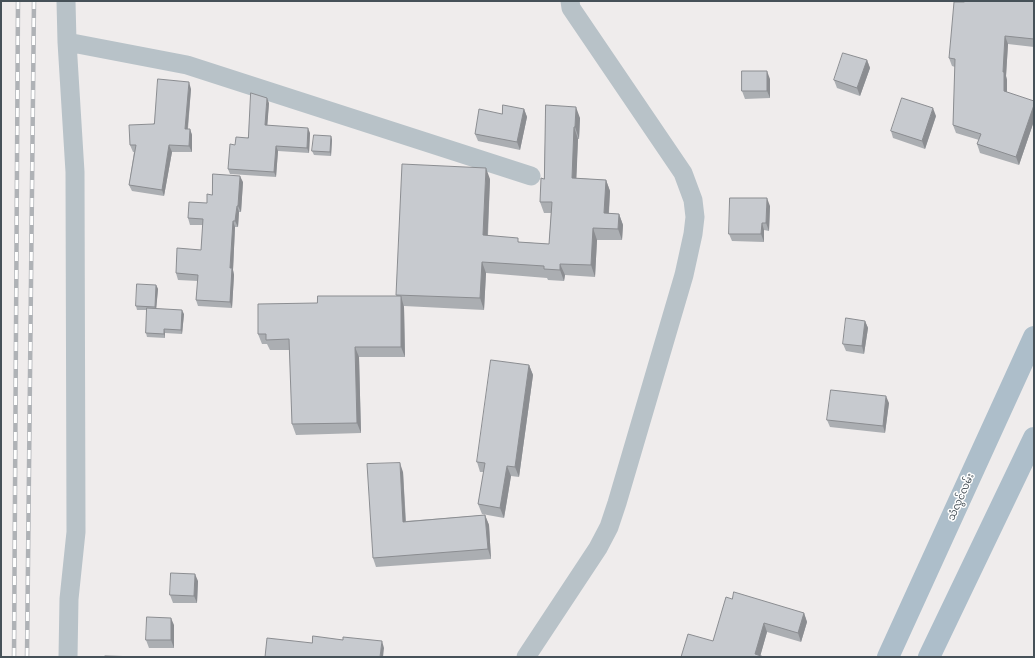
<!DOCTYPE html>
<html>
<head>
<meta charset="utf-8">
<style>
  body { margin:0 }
  #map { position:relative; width:1035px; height:658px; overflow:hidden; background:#efecec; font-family:Quicksand,sans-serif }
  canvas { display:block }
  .frame { position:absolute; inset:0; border:2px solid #465158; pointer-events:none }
</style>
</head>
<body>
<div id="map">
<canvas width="1035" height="658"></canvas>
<div class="frame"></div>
</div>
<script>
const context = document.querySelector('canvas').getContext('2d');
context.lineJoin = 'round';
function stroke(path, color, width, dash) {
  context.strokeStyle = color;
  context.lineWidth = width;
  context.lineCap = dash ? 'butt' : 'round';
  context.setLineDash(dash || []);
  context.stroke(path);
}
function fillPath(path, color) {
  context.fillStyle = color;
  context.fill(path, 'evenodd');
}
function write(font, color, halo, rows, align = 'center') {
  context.font = font + ' Quicksand,"Noto Sans Myanmar",sans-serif';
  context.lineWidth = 3;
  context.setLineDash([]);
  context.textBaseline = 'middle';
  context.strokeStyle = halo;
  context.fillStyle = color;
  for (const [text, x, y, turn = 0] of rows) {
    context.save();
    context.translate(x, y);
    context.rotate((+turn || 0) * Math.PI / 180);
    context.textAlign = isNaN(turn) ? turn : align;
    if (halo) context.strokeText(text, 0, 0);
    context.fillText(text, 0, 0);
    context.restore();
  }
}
const minor = new Path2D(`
  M 66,1 L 67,42 L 75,172 L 76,532 L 69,599 L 68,657
  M 67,42 L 187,65 L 531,176
  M 526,657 L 598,548 L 609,527 L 617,503 L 684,275 L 693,234 L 695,217 L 693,200 L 683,173 L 571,8 L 570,1`);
const primary = new Path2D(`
  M 888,657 L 1034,337
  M 929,657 L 1034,438`);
const rail = new Path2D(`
  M 14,657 L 18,1
  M 27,657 L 34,1`);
const wall = new Path2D(`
  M 1034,1 L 1034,47 L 1008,44 L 1006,76 L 1007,80 L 1007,92 L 1034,105 L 1034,121 L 1019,165 L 980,153 L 977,144 L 979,140 L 956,133 L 953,125 L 955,67 L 952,66 L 949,58 L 964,2 Z
  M 867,60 L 870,68 L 860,96 L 837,88 L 834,80 Z
  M 770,79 L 770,98 L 745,99 L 742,91 Z
  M 191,89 L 188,129 L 190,129 L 192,135 L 192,152 L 172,152 L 164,196 L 132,191 L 129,185 L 134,152 L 133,152 L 130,145 Z
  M 269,103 L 267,125 L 310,133 L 309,153 L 278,151 L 276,177 L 230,174 L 228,169 Z
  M 546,105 L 580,118 L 579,139 L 578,139 L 576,178 L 606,180 L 610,191 L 609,213 L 619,214 L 623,225 L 622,240 L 597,240 L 595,277 L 565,275 L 564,281 L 548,280 L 547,278 L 486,273 L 484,310 L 404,306 L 405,357 L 359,357 L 361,433 L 296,435 L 292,424 L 290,350 L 270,350 L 267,344 L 262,344 L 258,334 L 317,303 L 397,296 L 396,295 L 490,179 L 488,236 L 520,242 L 549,244 L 551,213 L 544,213 L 540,202 L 544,179 Z
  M 524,109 L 527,117 L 520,150 L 478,141 L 475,134 L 502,114 Z
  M 936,116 L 925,149 L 893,138 L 891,131 Z
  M 331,136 L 332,140 L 331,156 L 314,155 L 312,151 Z
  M 243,182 L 241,212 L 239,212 L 238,227 L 235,227 L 233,270 L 234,275 L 232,308 L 198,306 L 196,300 L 198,281 L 178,280 L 176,273 L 201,250 L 203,225 L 190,225 L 188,218 L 207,203 L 212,195 Z
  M 770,206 L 769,231 L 764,230 L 764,242 L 732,241 L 729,234 Z
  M 156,285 L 158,289 L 156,309 L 184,314 L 182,334 L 165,333 L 165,338 L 147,337 L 146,333 L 147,310 L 137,310 L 136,306 Z
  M 865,321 L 868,328 L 864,354 L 846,351 L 843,344 Z
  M 529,365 L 533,375 L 519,477 L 511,476 L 504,518 L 482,514 L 478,504 L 484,472 L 480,472 L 477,462 Z
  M 889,403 L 885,433 L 830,427 L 827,420 Z
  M 403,472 L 406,521 L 485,515 L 489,525 L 491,559 L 376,567 L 373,558 Z
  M 198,581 L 197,603 L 173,603 L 170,595 Z
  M 732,599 L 804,613 L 807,622 L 801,642 L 767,632 L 760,656 L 713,641 Z
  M 174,625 L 174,648 L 149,648 L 146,640 Z`);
const shadedWall = new Path2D(`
  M 1005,36 L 1008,44 L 1006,76 L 1007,80 L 1007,99 L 1004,91 L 1003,72 Z
  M 867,60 L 870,68 L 860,96 L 857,88 Z
  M 767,71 L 770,79 L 770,98 L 767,91 Z
  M 189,82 L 191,89 L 187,135 L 185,129 Z
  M 267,98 L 269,103 L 267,130 L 265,125 Z
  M 1034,105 L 1034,121 L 1019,165 L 1016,157 Z
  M 576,107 L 580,118 L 579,139 L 575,127 Z
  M 933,108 L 936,116 L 925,149 L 922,141 Z
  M 524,109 L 527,117 L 520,150 L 517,142 Z
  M 574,127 L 578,139 L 576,189 L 572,178 Z
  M 308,128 L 310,133 L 309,153 L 307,148 Z
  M 190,129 L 192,135 L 192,152 L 189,146 Z
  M 331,136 L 332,140 L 331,156 L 330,152 Z
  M 169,145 L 172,152 L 164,196 L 162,190 Z
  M 276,146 L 278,151 L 276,177 L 274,172 Z
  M 486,168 L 490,179 L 487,247 L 483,235 Z
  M 240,176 L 243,182 L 241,212 L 238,206 Z
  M 606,180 L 610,191 L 608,224 L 604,213 Z
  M 767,198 L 770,206 L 769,231 L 766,223 Z
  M 237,206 L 239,212 L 238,227 L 235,221 Z
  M 619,214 L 623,225 L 622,240 L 618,229 Z
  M 233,221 L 235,227 L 233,270 L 234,275 L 232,308 L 230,302 L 230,268 Z
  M 762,223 L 764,230 L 764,242 L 761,234 Z
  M 593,228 L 597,240 L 595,277 L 591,265 Z
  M 482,262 L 486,273 L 484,310 L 480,298 Z
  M 560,264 L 565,275 L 564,281 L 560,270 Z
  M 156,285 L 158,289 L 156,311 L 155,307 Z
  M 401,296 L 404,307 L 405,357 L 401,347 Z
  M 182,310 L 184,314 L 182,334 L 181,330 Z
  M 865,321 L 868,328 L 864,354 L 862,346 Z
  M 164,329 L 165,333 L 165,338 L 164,334 Z
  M 355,347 L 359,357 L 361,433 L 357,423 Z
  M 529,365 L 533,375 L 519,477 L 515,467 Z
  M 886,396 L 889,403 L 885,433 L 883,426 Z
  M 400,463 L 403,472 L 406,531 L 403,522 Z
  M 507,466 L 511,476 L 504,518 L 500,508 Z
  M 485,515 L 489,525 L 491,559 L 488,549 Z
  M 195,574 L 198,581 L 197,603 L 194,596 Z
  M 804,613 L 807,622 L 801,642 L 798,633 Z
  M 171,618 L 174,625 L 174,648 L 171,640 Z
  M 764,623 L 767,632 L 760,657 L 755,654 Z
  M 382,641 L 384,648 L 383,657 L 380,657 Z`);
const building = new Path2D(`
  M 964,1 L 1034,1 L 1034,39 L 1005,36 L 1003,72 L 1004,72 L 1004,91 L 1034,101 L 1034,105 L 1016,157 L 977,144 L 981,134 L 953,125 L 955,59 L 949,58 L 951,36 L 954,2 L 964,2 Z
  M 843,53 L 867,60 L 857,88 L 834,80 Z
  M 742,71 L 767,71 L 767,91 L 742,91 Z
  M 158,79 L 189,82 L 185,129 L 190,129 L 189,146 L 169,145 L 162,190 L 129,185 L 136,145 L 130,145 L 129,125 L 154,124 Z
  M 251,93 L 267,98 L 265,125 L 308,128 L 307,148 L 276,146 L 274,172 L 228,169 L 230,144 L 235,145 L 236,137 L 248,138 Z
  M 902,98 L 933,108 L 922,141 L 891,131 Z
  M 503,105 L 524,109 L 517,142 L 475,134 L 479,109 L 502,114 Z
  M 546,105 L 576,107 L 575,127 L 574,127 L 572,178 L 606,180 L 604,213 L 619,214 L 618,229 L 593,228 L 591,265 L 560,264 L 560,270 L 544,269 L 544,266 L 482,262 L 480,298 L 396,295 L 402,164 L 486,168 L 483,235 L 518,238 L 518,242 L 549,244 L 552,202 L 540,202 L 541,178 L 544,179 Z
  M 314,135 L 331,136 L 330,152 L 312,151 Z
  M 213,174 L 240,176 L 238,206 L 237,206 L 235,221 L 233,221 L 230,268 L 232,268 L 230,302 L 196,300 L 198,275 L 176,273 L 177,248 L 201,250 L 203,219 L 188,218 L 189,202 L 207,203 L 207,194 L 212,195 Z
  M 730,198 L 767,198 L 766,223 L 762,223 L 761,234 L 729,234 Z
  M 137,284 L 156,285 L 155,307 L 136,306 Z
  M 318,296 L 401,296 L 401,347 L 355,347 L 357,423 L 292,424 L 289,339 L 266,340 L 266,334 L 258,334 L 258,304 L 317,303 Z
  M 147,308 L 182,310 L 181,330 L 164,329 L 164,334 L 146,333 Z
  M 846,318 L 865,321 L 862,346 L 843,344 Z
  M 491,360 L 529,365 L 515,467 L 507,466 L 500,508 L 478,504 L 485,463 L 477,462 Z
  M 831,390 L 886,396 L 883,426 L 827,420 Z
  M 400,463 L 403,522 L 485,515 L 488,549 L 373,558 L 367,464 Z
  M 171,573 L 195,574 L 194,596 L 170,595 Z
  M 734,592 L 804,613 L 798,633 L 764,623 L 755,654 L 764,657 L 681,657 L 688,634 L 713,641 L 726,597 L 732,599 Z
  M 147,617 L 171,618 L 171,640 L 146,640 Z
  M 313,636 L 343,640 L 343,637 L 382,641 L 380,657 L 265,657 L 267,638 L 312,643 Z
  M 105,656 L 141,657 L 105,657 Z`);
const streetNames = [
  ["သံလွင်လမ်း",961,497,-66]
];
stroke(minor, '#b8c2c8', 19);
stroke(primary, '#adbeca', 22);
stroke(rail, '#afb2b6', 4.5);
stroke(rail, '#fff', 3, [9]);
fillPath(wall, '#abaeb2');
fillPath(shadedWall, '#8b8d91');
fillPath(building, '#c7cacf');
stroke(building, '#8b8d91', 1);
write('10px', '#465158', '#fff', streetNames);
</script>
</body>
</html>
